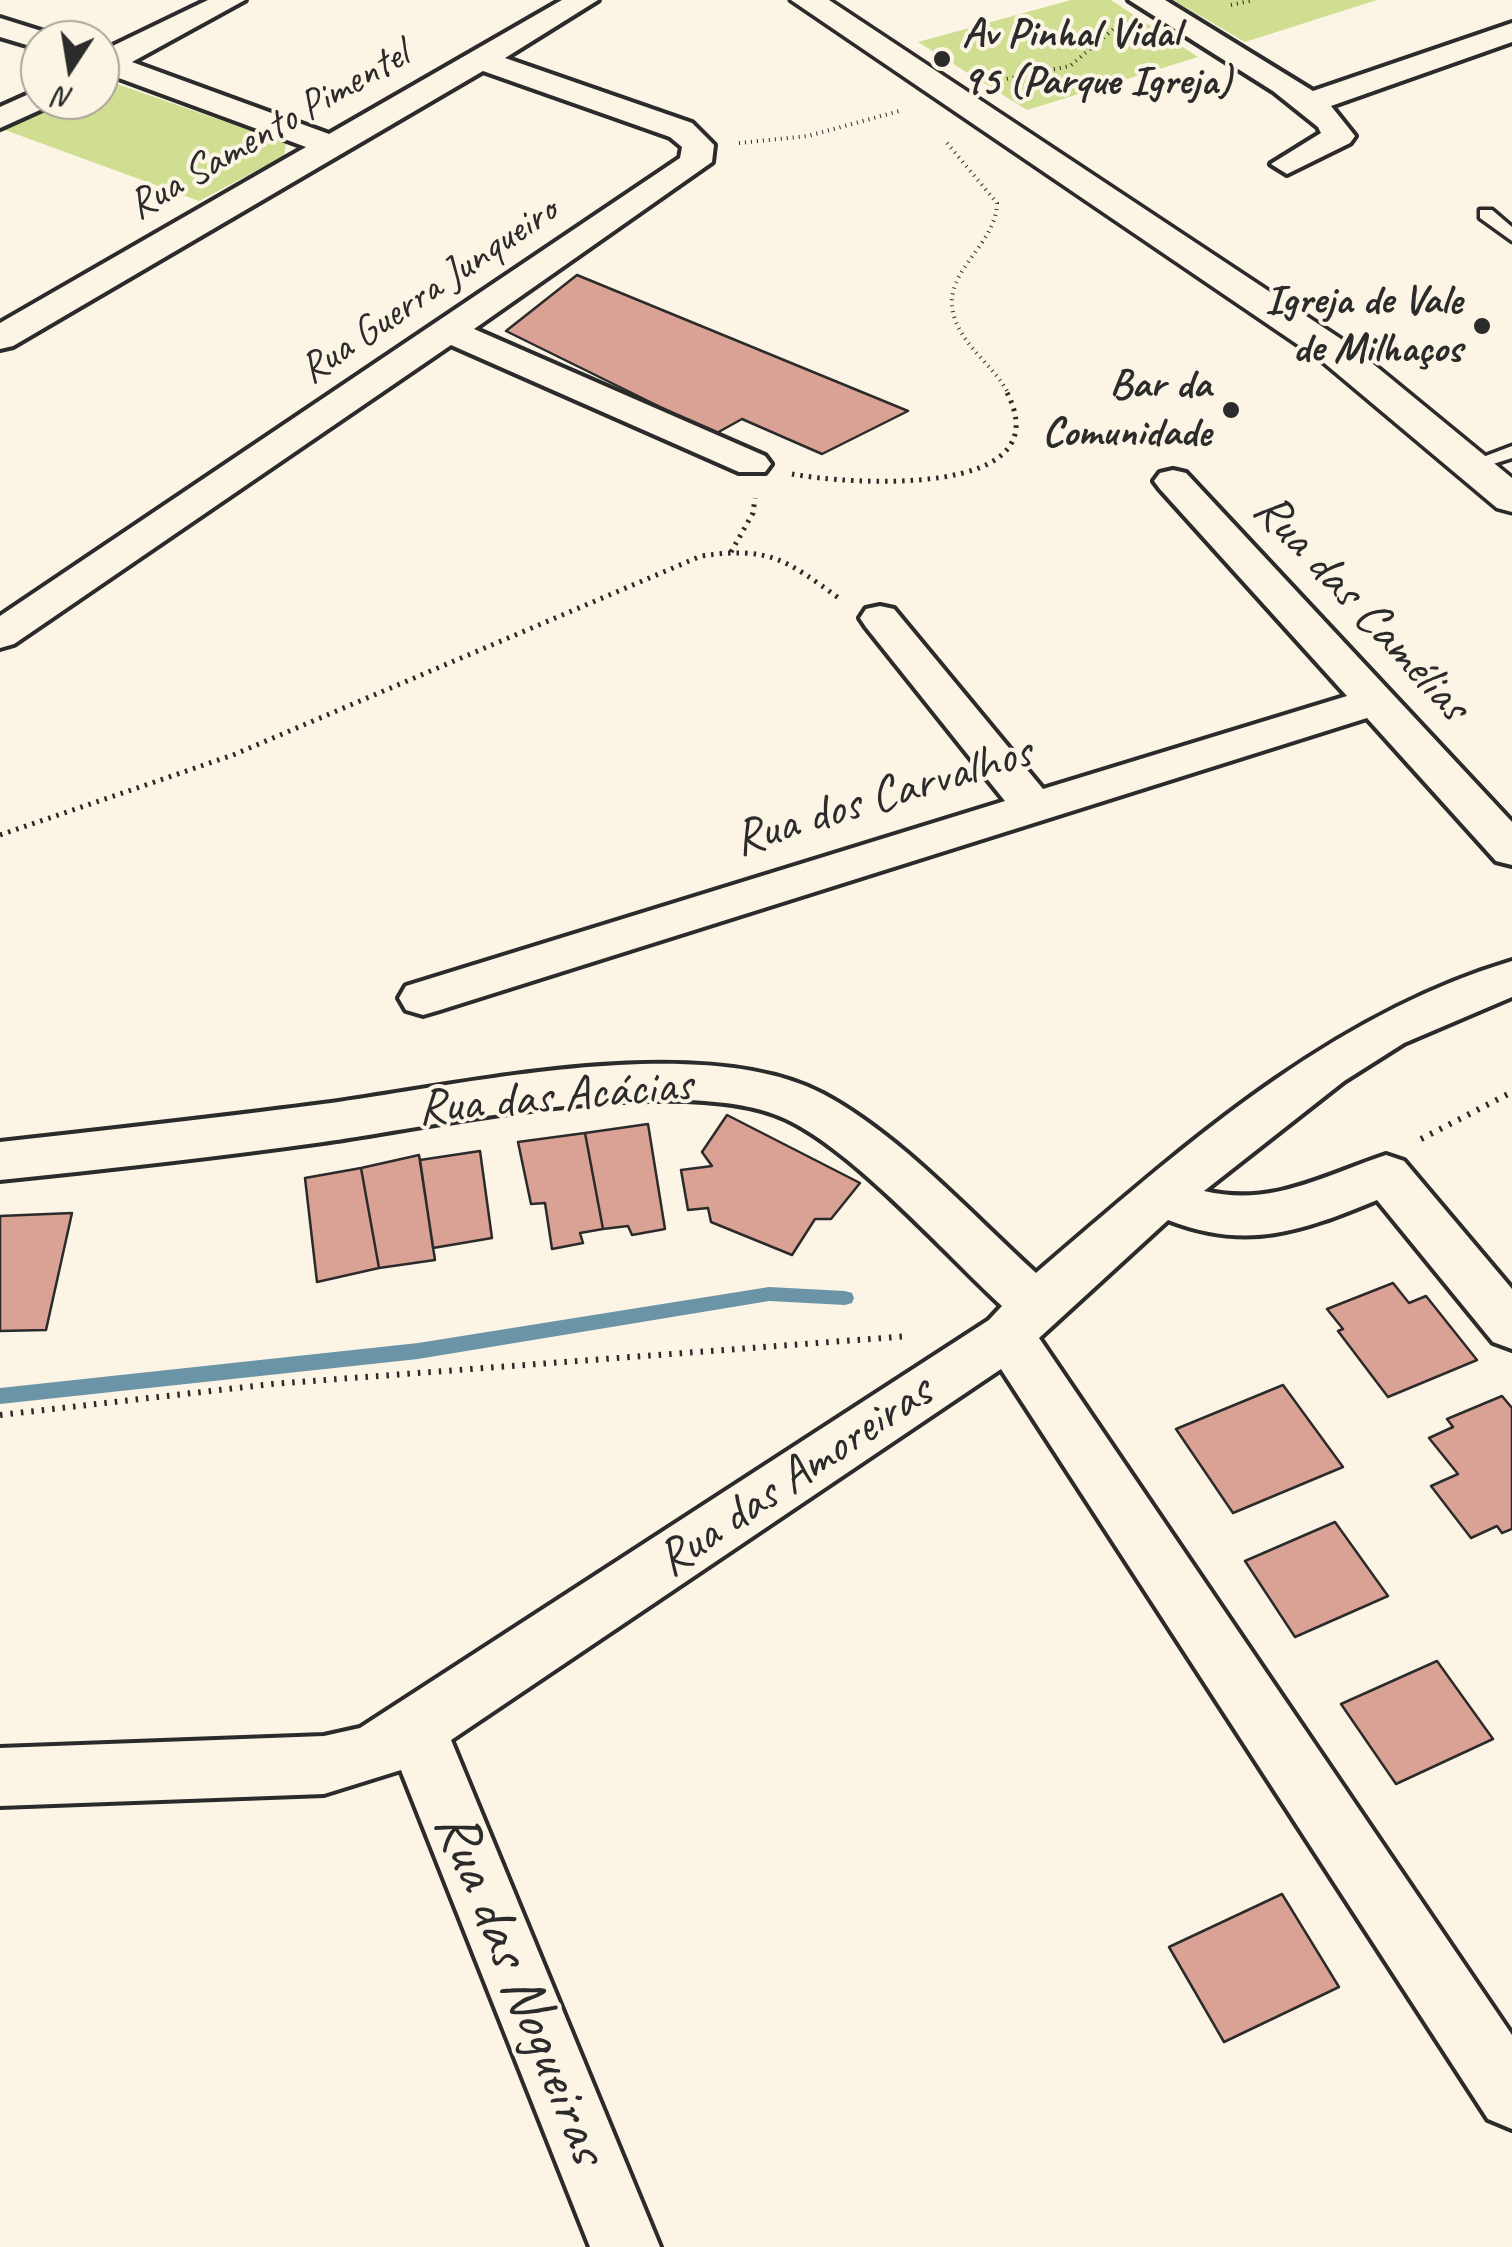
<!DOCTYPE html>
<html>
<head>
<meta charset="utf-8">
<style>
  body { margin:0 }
  #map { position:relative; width:1512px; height:2247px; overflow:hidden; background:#fcf5e5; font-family:Caveat,sans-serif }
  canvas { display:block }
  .north { position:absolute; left:20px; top:20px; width:100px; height:100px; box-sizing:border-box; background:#fcf5e5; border:2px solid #a8a49b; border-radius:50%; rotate:192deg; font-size:28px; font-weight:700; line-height:40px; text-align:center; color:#2b2b2b }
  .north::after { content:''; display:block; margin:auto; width:35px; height:45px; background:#2b2b2b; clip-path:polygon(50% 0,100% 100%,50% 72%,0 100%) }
</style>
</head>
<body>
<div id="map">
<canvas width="1512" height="2247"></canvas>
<div class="north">N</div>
</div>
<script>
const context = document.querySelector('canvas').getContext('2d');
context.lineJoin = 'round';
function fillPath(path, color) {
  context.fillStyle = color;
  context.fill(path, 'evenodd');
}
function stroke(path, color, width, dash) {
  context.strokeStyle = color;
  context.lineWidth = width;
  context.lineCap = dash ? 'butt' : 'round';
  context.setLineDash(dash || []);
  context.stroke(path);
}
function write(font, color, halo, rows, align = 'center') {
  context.font = font + ' Caveat,sans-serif';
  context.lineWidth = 8;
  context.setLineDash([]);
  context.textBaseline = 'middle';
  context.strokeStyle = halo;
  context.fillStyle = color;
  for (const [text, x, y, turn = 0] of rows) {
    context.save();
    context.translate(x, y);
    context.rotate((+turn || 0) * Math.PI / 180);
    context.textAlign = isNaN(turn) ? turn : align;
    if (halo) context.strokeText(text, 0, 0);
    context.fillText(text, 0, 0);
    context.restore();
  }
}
const green = new Path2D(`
  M 1071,0 L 1111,0 L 1198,57 L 1027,110 L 918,42 Z
  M 1173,0 L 1377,0 L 1245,42 Z
  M 114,83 L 286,143 L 284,156 L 199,201 L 5,130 L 56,100 L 100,100 L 100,84 Z`);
const stream = new Path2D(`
  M 769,1287 L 845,1291 L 852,1293 L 854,1298 L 852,1303 L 845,1305 L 769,1301 L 418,1359 L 0,1404 L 0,1388 L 418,1343 Z`);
const building = new Path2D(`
  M 577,275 L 908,411 L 822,454 L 742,419 L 715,434 L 506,331 Z
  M 727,1115 L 860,1183 L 831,1219 L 815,1219 L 792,1255 L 711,1222 L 708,1208 L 688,1210 L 681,1170 L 712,1166 L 702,1152 Z
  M 648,1124 L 665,1229 L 632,1235 L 628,1226 L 603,1229 L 585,1133 Z
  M 585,1133 L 603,1229 L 580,1233 L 583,1243 L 552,1249 L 545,1203 L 531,1204 L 518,1142 Z
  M 480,1151 L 492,1238 L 433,1248 L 420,1160 Z
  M 419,1155 L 435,1260 L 379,1268 L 361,1168 Z
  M 361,1168 L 379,1268 L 317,1282 L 305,1178 Z
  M 72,1213 L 46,1330 L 0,1331 L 0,1216 Z
  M 1393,1283 L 1409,1303 L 1426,1296 L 1477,1360 L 1388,1397 L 1338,1331 L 1343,1329 L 1327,1309 Z
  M 1283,1385 L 1343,1467 L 1233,1513 L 1176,1429 Z
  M 1502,1396 L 1512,1408 L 1512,1529 L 1502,1533 L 1497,1526 L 1471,1538 L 1431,1486 L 1458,1474 L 1429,1438 L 1453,1427 L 1447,1419 Z
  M 1335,1522 L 1388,1596 L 1295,1637 L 1245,1561 Z
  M 1437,1661 L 1493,1739 L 1396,1784 L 1341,1704 Z
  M 1282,1894 L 1339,1987 L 1224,2042 L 1169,1947 Z`);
const pathFar2 = new Path2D(`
  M 1231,5 L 1254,0
  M 1001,80 L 1070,66 L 1116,27
  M 739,143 L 808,136 L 903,110
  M 947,143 L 997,203 C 996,249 936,273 956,322 C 967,349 993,366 1007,391`);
const pathFar1 = new Path2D(`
  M 792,474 C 845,484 1068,501 1005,389
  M 731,552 L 753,513 L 755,498
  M 0,835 L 233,755 L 701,556 C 770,546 786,560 840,599`);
const path = new Path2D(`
  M 1421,1139 L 1512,1092
  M 0,1415 L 272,1384 L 910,1336`);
const lane = new Path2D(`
  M 1480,210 L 1492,210 L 1512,227 L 1512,241 L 1480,218 Z
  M 1512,446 L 1512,458 L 1471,471 L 1462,465 Z`);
const street = new Path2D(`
  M 208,0 L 245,0 L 132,62 L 329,134 L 562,0 L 598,0 L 505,58 L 692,123 L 714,145 L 712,162 L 474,329 L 765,456 L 771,464 L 765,472 L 739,472 L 451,345 L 14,644 L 0,648 L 0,616 L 680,158 L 682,147 L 670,137 L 483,71 L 13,346 L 0,349 L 0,323 L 306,147 L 108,74 L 100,76 L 100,52 Z
  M 1129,0 L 1165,0 L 1313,91 L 1512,23 L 1512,42 L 1331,106 L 1355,136 L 1350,143 L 1287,174 L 1271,164 L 1321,133 L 1318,127 L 1273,91 Z
  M 0,18 L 51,34 L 55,40 L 40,40 L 40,49 L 0,37 Z
  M 40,89 L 40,100 L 54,100 L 51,105 L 0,128 L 0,107 Z
  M 1173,470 L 1186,473 L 1512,822 L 1512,865 L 1496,861 L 1367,718 L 440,1010 L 423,1015 L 406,1010 L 399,998 L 406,986 L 1005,801 L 866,627 L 860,618 L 866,609 L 880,606 L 894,609 L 1043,789 L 1347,696 L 1160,489 L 1154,481 L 1160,473 Z
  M 1512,961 L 1512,997 L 1404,1043 L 1344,1081 L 1204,1191 C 1272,1207 1323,1176 1386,1155 L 1404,1161 L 1512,1289 L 1512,1349 L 1493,1342 L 1377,1200 C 1302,1231 1247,1251 1168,1220 L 1039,1338 L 1512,2035 L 1512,2129 L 1488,2119 L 1001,1369 L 451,1740 L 660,2247 L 590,2247 L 401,1770 L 324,1794 L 0,1806 L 0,1748 L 324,1736 L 360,1728 L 989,1320 L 1002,1306 C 944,1252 854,1151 786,1119 C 685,1071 437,1126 323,1142 C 215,1157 108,1169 0,1180 L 0,1142 C 108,1130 216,1118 323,1104 C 458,1086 701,1029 823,1094 C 900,1135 971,1214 1036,1273 C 1180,1150 1327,1016 1512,961 Z`);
const secondary = new Path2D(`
  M 791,0 L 829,0 L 1350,345 L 1512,478 L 1512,512 L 1497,508 L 1322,361 Z`);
const markers = [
  [942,59,10,"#2b2b2b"],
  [1482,326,10,"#2b2b2b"],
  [1231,410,10,"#2b2b2b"]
];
const farPoinames = [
  ["Av Pinhal Vidal",962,35,"left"],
  ["95 (Parque Igreja)",962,83,"left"],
  ["Igreja de Vale",1462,302],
  ["de Milhaços",1462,350],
  ["Bar da",1211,386],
  ["Comunidade",1211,434]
];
const farStreetnames = [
  ["Rua Samento Pimentel",269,131,-30],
  ["Rua Guerra Junqueiro",429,291,-34]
];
const streetNames = [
  ["Rua das Camélias",1361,608,47],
  ["Rua dos Carvalhos",883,797,-17],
  ["Rua das Acácias",555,1098,-5],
  ["Rua das Amoreiras",795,1477,-34]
];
const nearStreetnames = [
  ["Rua das Nogueiras",520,1988,68]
];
fillPath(green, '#d0de92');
fillPath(stream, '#6c94a7');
fillPath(building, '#daa295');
stroke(building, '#2b2b2b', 2.5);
stroke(lane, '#2b2b2b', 7);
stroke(street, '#2b2b2b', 8);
stroke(secondary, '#2b2b2b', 7);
stroke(pathFar2, '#2b2b2b', 4, [1, 5]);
stroke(pathFar1, '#2b2b2b', 5, [2.5, 6]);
stroke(path, '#2b2b2b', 6, [2.5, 8]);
fillPath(lane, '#fcf5e5');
fillPath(street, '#fcf5e5');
fillPath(secondary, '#fcf5e5');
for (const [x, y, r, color] of markers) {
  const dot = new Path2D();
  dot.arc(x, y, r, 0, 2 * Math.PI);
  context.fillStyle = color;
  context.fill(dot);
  stroke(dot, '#fcf5e5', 4);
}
write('bold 42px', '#2b2b2b', '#fcf5e5', farPoinames, 'right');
write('42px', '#2b2b2b', '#fcf5e5', farStreetnames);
write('50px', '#2b2b2b', '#fcf5e5', streetNames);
write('60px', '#2b2b2b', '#fcf5e5', nearStreetnames);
</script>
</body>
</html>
